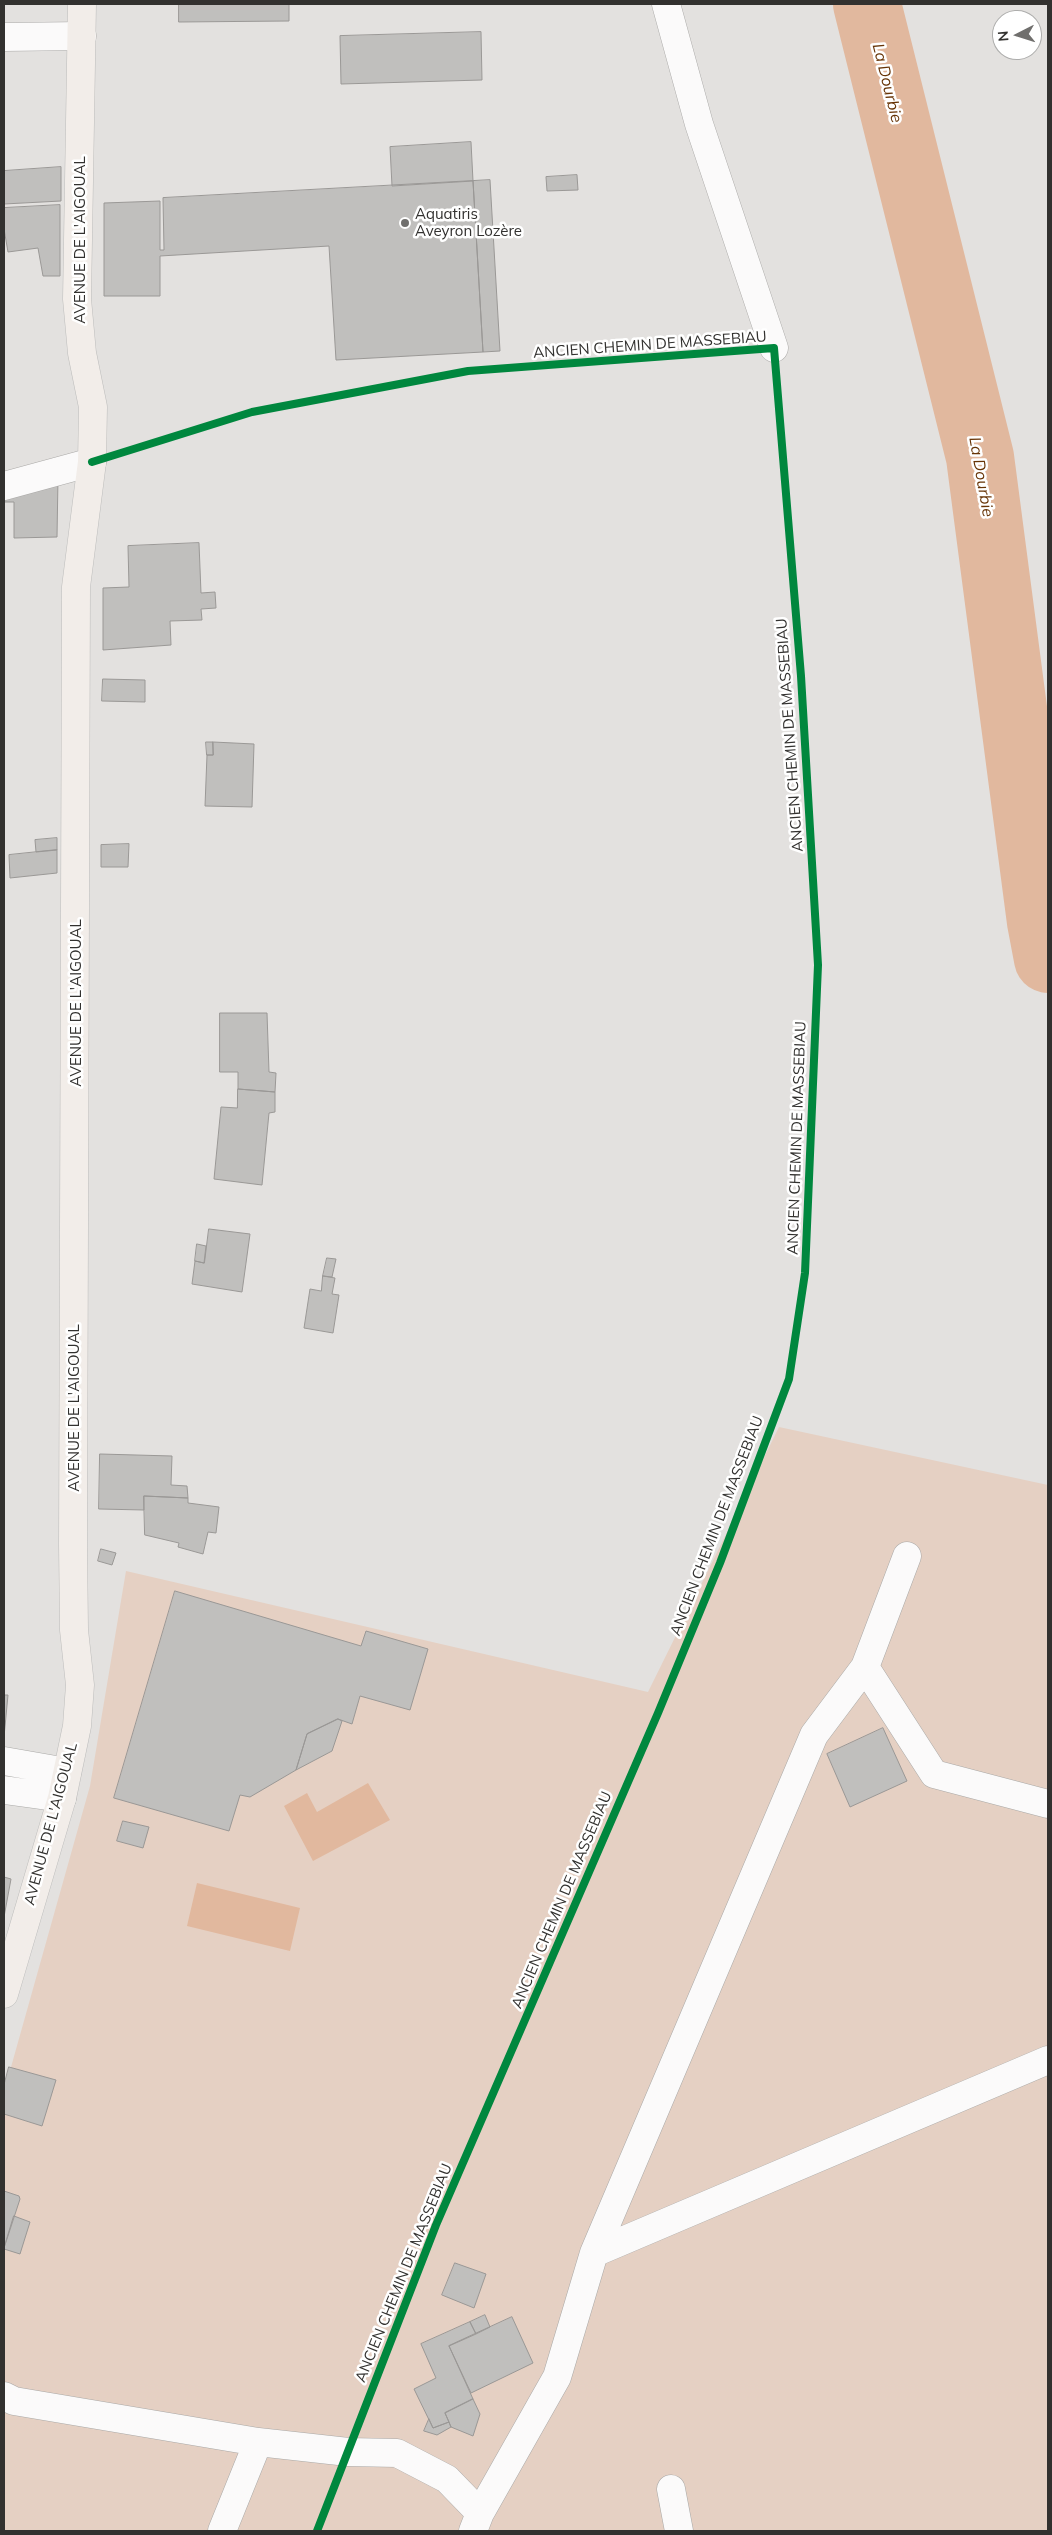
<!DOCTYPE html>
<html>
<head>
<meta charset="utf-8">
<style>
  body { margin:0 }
  #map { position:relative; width:1052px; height:2535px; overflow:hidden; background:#e3e1df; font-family:Mulish,sans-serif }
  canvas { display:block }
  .frame { position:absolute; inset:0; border:5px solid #32312f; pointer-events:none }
  .north { position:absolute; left:992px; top:10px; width:50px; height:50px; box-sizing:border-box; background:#fff; border:1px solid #adadac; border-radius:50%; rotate:265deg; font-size:14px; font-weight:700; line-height:20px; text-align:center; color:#32312f }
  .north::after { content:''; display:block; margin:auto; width:18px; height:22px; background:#706f6d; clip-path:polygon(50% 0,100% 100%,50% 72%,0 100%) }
</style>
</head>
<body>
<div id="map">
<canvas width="1052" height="2535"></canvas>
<div class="frame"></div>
<div class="north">N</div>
</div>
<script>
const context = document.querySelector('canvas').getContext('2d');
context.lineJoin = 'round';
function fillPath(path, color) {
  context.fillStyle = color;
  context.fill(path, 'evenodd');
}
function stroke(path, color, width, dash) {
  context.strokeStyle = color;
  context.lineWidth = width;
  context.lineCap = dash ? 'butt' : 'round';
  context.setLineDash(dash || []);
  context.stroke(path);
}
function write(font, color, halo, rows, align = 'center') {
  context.font = font + ' Mulish,sans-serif';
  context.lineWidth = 5;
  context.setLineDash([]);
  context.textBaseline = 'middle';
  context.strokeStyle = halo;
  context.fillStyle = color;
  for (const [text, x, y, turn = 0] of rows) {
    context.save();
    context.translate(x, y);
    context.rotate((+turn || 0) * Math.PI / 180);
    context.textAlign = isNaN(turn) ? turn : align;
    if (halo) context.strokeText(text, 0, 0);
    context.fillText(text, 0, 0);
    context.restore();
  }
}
const green = new Path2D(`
  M 779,1427 L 1048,1485 L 1048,2531 L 4,2531 L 4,2092 L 90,1786 L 126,1571 L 648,1692 Z`);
const water = new Path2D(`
  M 368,1783 L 390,1820 L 313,1861 L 284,1806 L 307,1793 L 317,1812 Z
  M 197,1883 L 300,1908 L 290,1951 L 187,1926 Z`);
const river = new Path2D(`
  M 867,4 L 980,457 L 1041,922 L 1048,959`);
const building = new Path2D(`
  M 179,4 L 289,4 L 289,21 L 179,22 Z
  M 481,32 L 482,80 L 341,84 L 340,36 Z
  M 471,142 L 473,181 L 392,186 L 390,147 Z
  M 61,167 L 61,201 L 4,204 L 4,171 Z
  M 577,175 L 578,190 L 547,191 L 546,177 Z
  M 490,180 L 500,351 L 483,352 L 473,181 Z
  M 473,181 L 483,352 L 336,360 L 329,246 L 160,256 L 160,296 L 104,296 L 104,203 L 160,201 L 160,250 L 164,250 L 163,198 Z
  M 60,205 L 60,276 L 43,276 L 38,248 L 8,252 L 4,229 L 4,208 Z
  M 58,478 L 57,537 L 14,538 L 14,502 L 4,502 L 4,489 Z
  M 199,543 L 201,593 L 215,592 L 216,608 L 201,609 L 202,620 L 170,621 L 171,645 L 103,650 L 103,588 L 129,587 L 128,546 Z
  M 103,679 L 145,680 L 145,702 L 102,701 Z
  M 206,742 L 213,742 L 213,755 L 207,755 Z
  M 213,742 L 254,744 L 252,807 L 205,806 L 207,755 L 213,755 Z
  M 57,838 L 57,850 L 36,852 L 35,840 Z
  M 129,844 L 128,867 L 101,867 L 101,845 Z
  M 57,850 L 57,873 L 10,878 L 9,855 Z
  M 220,1013 L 267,1013 L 269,1072 L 276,1073 L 275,1092 L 238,1089 L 238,1072 L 220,1072 Z
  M 238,1089 L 275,1092 L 275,1112 L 269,1113 L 262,1185 L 214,1179 L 221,1107 L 237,1108 Z
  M 209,1229 L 250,1234 L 242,1292 L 192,1284 L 195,1261 L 204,1263 Z
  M 197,1244 L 206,1246 L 204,1263 L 195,1261 Z
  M 327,1258 L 336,1259 L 332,1277 L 323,1276 Z
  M 323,1276 L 335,1278 L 332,1294 L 339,1295 L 333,1333 L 304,1328 L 310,1289 L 321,1291 Z
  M 100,1454 L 172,1456 L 171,1485 L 187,1486 L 188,1498 L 144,1496 L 144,1510 L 99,1509 Z
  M 144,1496 L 188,1498 L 188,1503 L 219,1507 L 216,1533 L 208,1532 L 203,1554 L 178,1547 L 179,1543 L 145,1535 Z
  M 101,1549 L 116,1553 L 112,1565 L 98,1561 Z
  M 175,1591 L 361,1646 L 366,1631 L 428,1649 L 410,1710 L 360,1696 L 352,1724 L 338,1719 L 307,1734 L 296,1770 L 250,1797 L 240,1795 L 229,1831 L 114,1798 Z
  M 4,1695 L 8,1695 L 4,1737 Z
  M 338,1719 L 342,1721 L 332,1751 L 296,1770 L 307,1734 Z
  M 883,1728 L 907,1781 L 850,1807 L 827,1754 Z
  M 123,1821 L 149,1827 L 143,1848 L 117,1841 Z
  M 4,1877 L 11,1879 L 4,1917 Z
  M 9,2067 L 56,2080 L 42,2126 L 4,2114 L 4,2085 Z
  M 4,2191 L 19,2196 L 20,2199 L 4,2248 Z
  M 14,2216 L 30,2222 L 20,2254 L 4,2249 Z
  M 455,2263 L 486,2274 L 474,2308 L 442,2295 Z
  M 485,2315 L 490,2327 L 476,2334 L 470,2322 Z
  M 512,2317 L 533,2363 L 471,2393 L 449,2346 Z
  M 470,2322 L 476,2334 L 449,2346 L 473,2399 L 445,2413 L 449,2422 L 433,2428 L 414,2389 L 436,2378 L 421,2344 Z
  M 473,2399 L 480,2414 L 473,2436 L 451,2427 L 445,2413 Z
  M 429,2419 L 433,2428 L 449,2422 L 451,2427 L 437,2435 L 424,2431 Z`);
const minor = new Path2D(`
  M 666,4 L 699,124 L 774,348
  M 4,37 L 82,36
  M 4,486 L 92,462
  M 865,1667 L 907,1556
  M 4,1761 L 67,1772
  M 4,1790 L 62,1798
  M 594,2253 L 1048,2060
  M 4,2396 L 14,2401 L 258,2442 L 348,2452 L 397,2453 L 447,2479 L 480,2513 L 473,2531
  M 671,2489 L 679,2531
  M 480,2513 L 557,2377 L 594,2253 L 814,1735 L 865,1667 L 934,1774 L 1048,1804
  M 222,2531 L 258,2442`);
const major = new Path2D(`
  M 4,1994 L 62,1798 L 77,1726 L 80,1685 L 74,1630 L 73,1544 L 76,587 L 92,462 L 93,407 L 82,353 L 77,299 L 82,4`);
const cycleway = new Path2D(`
  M 92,462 L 252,412 L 468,371 L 774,348 L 801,676 L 818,965 L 805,1273 L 789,1379 L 720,1563 L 658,1713 L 436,2225 L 317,2531`);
const markers = [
  [405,223,5,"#706f6d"]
];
const poiNames = [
  ["Aquatiris",415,214],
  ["Aveyron Lozère",415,231]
];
const streetNames = [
  ["AVENUE DE L'AIGOUAL",80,240,-90],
  ["ANCIEN CHEMIN DE MASSEBIAU",650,345,-4],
  ["ANCIEN CHEMIN DE MASSEBIAU",790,735,-94],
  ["AVENUE DE L'AIGOUAL",76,1003,-90],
  ["ANCIEN CHEMIN DE MASSEBIAU",797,1138,-88],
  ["AVENUE DE L'AIGOUAL",74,1408,-90],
  ["ANCIEN CHEMIN DE MASSEBIAU",717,1526,-69],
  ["AVENUE DE L'AIGOUAL",51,1824,-75],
  ["ANCIEN CHEMIN DE MASSEBIAU",562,1900,-67],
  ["ANCIEN CHEMIN DE MASSEBIAU",404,2273,-68]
];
const waterNames = [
  ["La Dourbie",887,83,76],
  ["La Dourbie",981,477,80]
];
fillPath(green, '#e5d0c3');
fillPath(water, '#e1b89e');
stroke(river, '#e1b89e', 68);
fillPath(building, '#c0bfbd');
stroke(building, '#9a9896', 1);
stroke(minor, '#aaa9a7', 29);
stroke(major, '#bcbcbb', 29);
stroke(minor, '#fbfafa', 28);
stroke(major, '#f2ede9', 28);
stroke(cycleway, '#00873e', 8);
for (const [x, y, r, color] of markers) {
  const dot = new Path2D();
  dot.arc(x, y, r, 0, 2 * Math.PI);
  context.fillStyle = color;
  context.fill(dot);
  stroke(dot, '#fff', 2);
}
write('15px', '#32312f', '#fff', poiNames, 'left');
write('15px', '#32312f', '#fff', streetNames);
write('italic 16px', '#673406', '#fff', waterNames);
</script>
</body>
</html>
